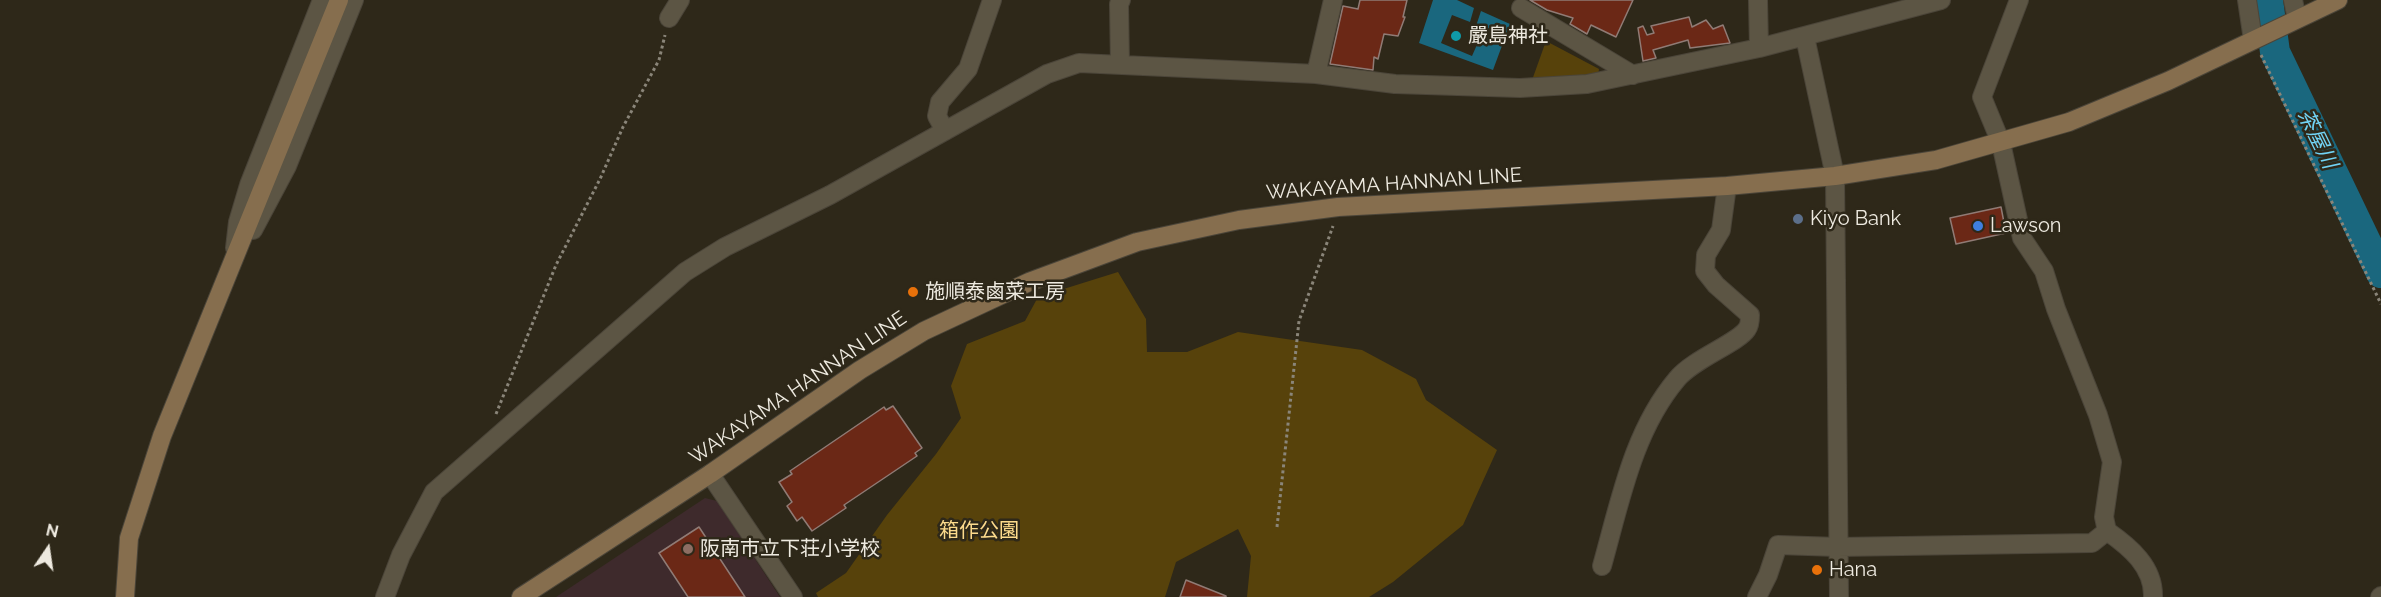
<!DOCTYPE html>
<html>
<head>
<meta charset="utf-8">
<style>
  body { margin:0 }
  #map { position:relative; width:2381px; height:597px; overflow:hidden; background:#2e2819; font-family:Raleway,sans-serif }
  canvas { display:block }
  .north { position:absolute; left:18px; top:519px; width:60px; height:60px; -webkit-text-stroke:4px #2e2819; paint-order:stroke; rotate:13deg; font-size:16px; font-weight:700; line-height:24px; text-align:center; color:#eeeae0 }
  .north::after { content:''; display:block; margin:auto; width:21px; height:27px; background:#eeeae0; clip-path:polygon(50% 0,100% 100%,50% 72%,0 100%) }
</style>
</head>
<body>
<div id="map">
<canvas width="2381" height="597"></canvas>
<div class="north">N</div>
</div>
<script>
const context = document.querySelector('canvas').getContext('2d');
context.lineJoin = 'round';
function fillPath(path, color) {
  context.fillStyle = color;
  context.fill(path, 'evenodd');
}
function stroke(path, color, width, dash) {
  context.strokeStyle = color;
  context.lineWidth = width;
  context.lineCap = dash ? 'butt' : 'round';
  context.setLineDash(dash || []);
  context.stroke(path);
}
function write(font, color, halo, rows, align = 'center') {
  context.font = font + ' Raleway,"Noto Sans JP",sans-serif';
  context.lineWidth = 5;
  context.setLineDash([]);
  context.textBaseline = 'middle';
  context.strokeStyle = halo;
  context.fillStyle = color;
  for (const [text, x, y, turn = 0] of rows) {
    context.save();
    context.translate(x, y);
    context.rotate((+turn || 0) * Math.PI / 180);
    context.textAlign = isNaN(turn) ? turn : align;
    if (halo) context.strokeText(text, 0, 0);
    context.fillText(text, 0, 0);
    context.restore();
  }
}
const education = new Path2D(`
  M 705,498 L 717,501 L 780,597 L 556,597 Z`);
const green = new Path2D(`
  M 1546,41 L 1599,69 L 1598,76 L 1531,83 Z
  M 1118,272 L 1146,319 L 1147,352 L 1187,352 L 1238,332 L 1362,350 L 1416,379 L 1426,400 L 1497,450 L 1463,525 L 1393,582 L 1369,597 L 1247,597 L 1251,556 L 1238,529 L 1176,562 L 1165,597 L 818,597 L 816,593 L 846,573 L 887,515 L 936,454 L 961,418 L 951,386 L 967,344 L 1025,321 L 1038,297 Z`);
const water = new Path2D(`
  M 1433,0 L 1457,0 L 1474,8 L 1470,22 L 1452,15 L 1441,43 L 1472,56 L 1483,31 L 1476,26 L 1481,11 L 1510,24 L 1493,70 L 1419,43 Z`);
const river = new Path2D(`
  M 2268,0 L 2275,52 L 2381,273`);
const building = new Path2D(`
  M 1360,0 L 1407,0 L 1403,17 L 1405,17 L 1398,36 L 1384,34 L 1378,59 L 1374,57 L 1373,70 L 1330,64 L 1343,6 L 1358,9 Z
  M 1530,0 L 1633,0 L 1616,37 L 1591,25 L 1587,34 L 1570,24 L 1573,18 L 1547,10 Z
  M 1689,17 L 1692,27 L 1706,20 L 1713,29 L 1723,25 L 1730,43 L 1690,48 L 1688,40 L 1653,50 L 1656,58 L 1643,61 L 1638,28 L 1643,26 L 1647,35 L 1654,33 L 1651,26 Z
  M 2001,207 L 2006,233 L 1956,244 L 1950,218 Z
  M 893,406 L 922,448 L 915,453 L 917,456 L 844,505 L 846,508 L 812,531 L 802,517 L 797,521 L 787,506 L 792,502 L 779,482 L 792,474 L 790,471 L 884,407 L 886,410 Z
  M 699,527 L 745,597 L 688,597 L 659,553 Z
  M 1186,580 L 1226,596 L 1226,597 L 1180,597 Z`);
const path = new Path2D(`
  M 2261,55 L 2381,304
  M 496,414 L 556,265 L 600,179 L 623,127 L 659,60 L 665,35
  M 1277,527 L 1299,321 L 1333,226`);
const street = new Path2D(`
  M 1758,0 L 1759,48
  M 2019,0 L 1982,97 L 2001,143 L 2022,238 L 2044,271 L 2056,309 L 2098,415 L 2112,462 L 2104,517 L 2107,531 C 2130,547 2154,567 2153,597
  M 2247,0 L 2253,40
  M 2293,0 L 2297,19
  M 1521,8 L 1633,75
  M 669,18 L 680,0
  M 1805,37 L 1835,176 L 1839,597
  M 1120,65 L 1119,4 L 1121,0
  M 1316,74 L 1333,0
  M 945,131 L 937,116 L 940,102 L 968,69 L 992,0
  M 253,230 L 287,166 L 354,0
  M 235,248 L 238,222 L 249,185 L 322,0
  M 710,474 L 793,597
  M 1602,566 C 1620,502 1633,431 1677,379 C 1693,359 1738,343 1747,329 C 1750,325 1750,319 1750,315 L 1716,285 L 1705,271 L 1706,255 L 1721,230 L 1727,186
  M 385,597 L 401,555 L 434,492 L 685,272 L 725,247 L 830,195 L 1047,74 L 1079,63 L 1316,74 L 1395,84 L 1520,88 L 1587,84 L 1759,48 L 1941,0
  M 1757,597 L 1768,575 L 1778,545 L 1838,547 L 2092,543 L 2107,531
  M 2380,597 L 2381,596`);
const secondary = new Path2D(`
  M 125,597 L 129,538 L 162,436 L 339,0
  M 521,597 L 710,474 L 860,370 L 924,331 L 1029,282 L 1137,242 L 1239,220 L 1338,207 L 1727,186 L 1835,176 L 1936,160 L 2069,122 L 2168,81 L 2338,0`);
const markers = [
  [1456,36,6,"#0f9aa8"],
  [1798,219,6,"#5c6f8a"],
  [1978,226,6,"#3f7fe0"],
  [913,292,6,"#e8710a"],
  [688,549,6,"#8d6e63"],
  [1817,570,6,"#e8710a"]
];
const poiNames = [
  ["嚴島神社",1468,36],
  ["Kiyo Bank",1810,219],
  ["Lawson",1990,226],
  ["施順泰鹵菜工房",925,292],
  ["阪南市立下荘小学校",700,549],
  ["Hana",1829,570]
];
const streetNames = [
  ["WAKAYAMA HANNAN LINE",1394,184,-4],
  ["WAKAYAMA HANNAN LINE",798,388,-34]
];
const parkNames = [
  ["箱作公園",979,531]
];
const waterNames = [
  ["茶屋川",2317,139,64]
];
fillPath(education, '#3e2a2c');
fillPath(green, '#57420b');
fillPath(water, '#1a677e');
stroke(river, '#1a677e', 30);
fillPath(building, '#6b2816');
stroke(building, '#907b75', 1.5);
stroke(street, '#4b4539', 20);
stroke(secondary, '#4b4539', 20);
stroke(path, '#8a8579', 3, [3, 3]);
stroke(street, '#5c5544', 18);
stroke(secondary, '#866e4e', 18);
for (const [x, y, r, color] of markers) {
  const dot = new Path2D();
  dot.arc(x, y, r, 0, 2 * Math.PI);
  context.fillStyle = color;
  context.fill(dot);
  stroke(dot, '#2e2819', 2);
}
write('20px', '#eeeae0', '#2e2819', poiNames, 'left');
write('20px', '#eeeae0', '#2e2819', streetNames);
write('20px', '#fcda8c', '#2e2819', parkNames);
write('italic 21px', '#71d3f5', '#2e2819', waterNames);
</script>
</body>
</html>
